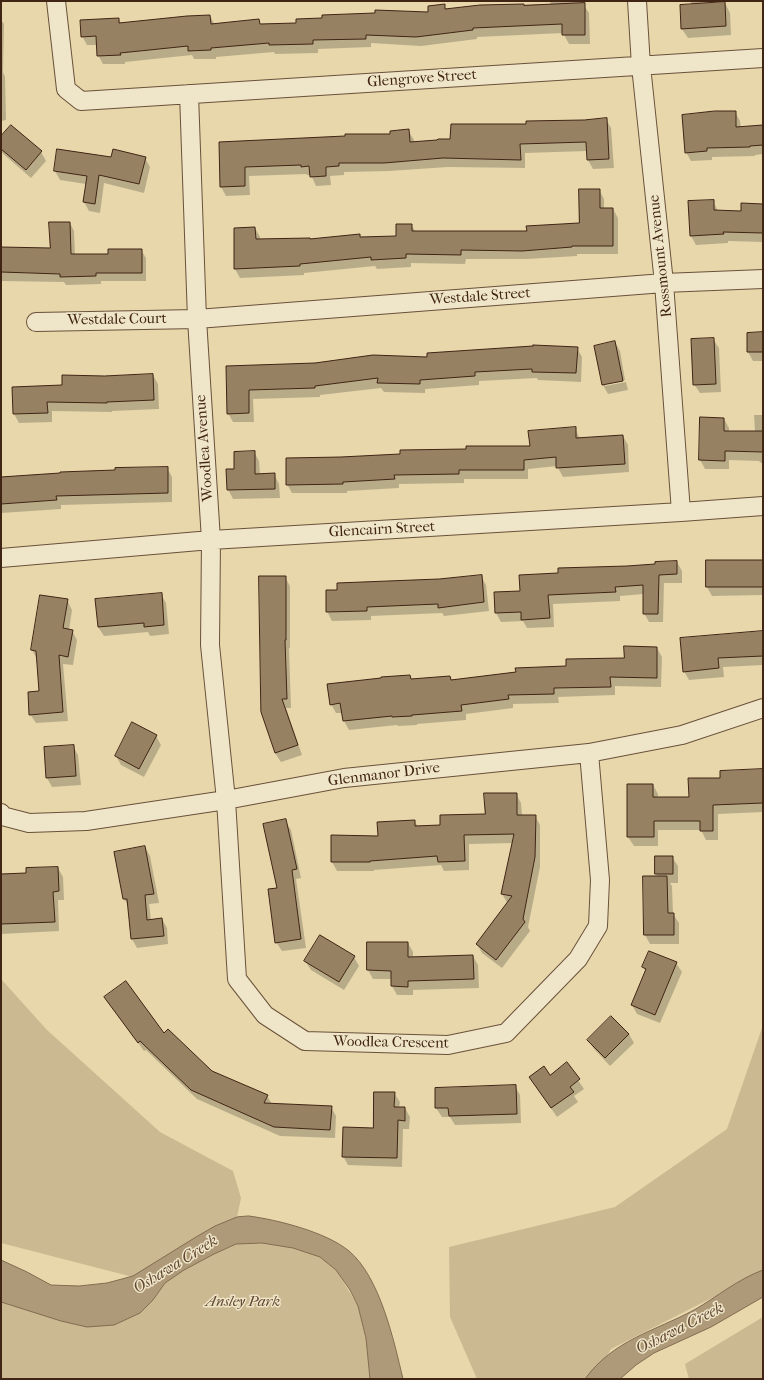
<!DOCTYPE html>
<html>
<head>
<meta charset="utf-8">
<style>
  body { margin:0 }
  #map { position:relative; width:764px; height:1380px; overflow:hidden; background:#e7d7ab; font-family:"IM FELL French Canon",serif }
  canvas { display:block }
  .frame { position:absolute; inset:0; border:2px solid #402414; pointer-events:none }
</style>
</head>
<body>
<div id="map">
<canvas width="764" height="1380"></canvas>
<div class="frame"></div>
</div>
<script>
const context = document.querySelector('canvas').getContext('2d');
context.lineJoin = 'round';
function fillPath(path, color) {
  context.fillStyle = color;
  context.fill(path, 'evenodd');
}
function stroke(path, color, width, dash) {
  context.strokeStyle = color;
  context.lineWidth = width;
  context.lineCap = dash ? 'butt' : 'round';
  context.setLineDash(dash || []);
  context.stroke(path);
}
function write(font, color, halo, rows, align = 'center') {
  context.font = font + ' "IM FELL French Canon",serif';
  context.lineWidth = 3;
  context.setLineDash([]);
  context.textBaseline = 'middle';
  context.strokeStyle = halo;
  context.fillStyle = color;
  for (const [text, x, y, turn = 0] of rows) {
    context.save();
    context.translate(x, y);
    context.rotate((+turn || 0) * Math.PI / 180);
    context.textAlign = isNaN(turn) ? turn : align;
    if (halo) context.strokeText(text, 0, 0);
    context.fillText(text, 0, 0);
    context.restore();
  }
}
const green = new Path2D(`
  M 1,979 L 47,1030 L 160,1132 L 233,1171 L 241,1198 L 237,1217 L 196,1237 L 133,1277 L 1,1243 Z
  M 763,1025 L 763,1272 L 611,1349 L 594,1379 L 477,1379 L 450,1317 L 449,1247 L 615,1207 L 727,1129 Z
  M 262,1243 L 293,1248 L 320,1257 L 336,1270 L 358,1306 L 366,1338 L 370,1379 L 1,1379 L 1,1302 L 14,1306 L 153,1300 L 165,1283 L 184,1270 L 214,1254 L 236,1244 Z
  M 763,1317 L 763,1379 L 689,1379 L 685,1364 Z`);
const water = new Path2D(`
  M 249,1216 C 278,1220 326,1232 349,1251 C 380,1277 394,1341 403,1379 L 370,1379 L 366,1338 L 358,1306 L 350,1290 L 336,1270 L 320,1257 L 293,1248 L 262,1243 L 236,1244 L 214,1254 L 184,1270 L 165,1283 L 153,1300 L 140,1313 L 114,1325 L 87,1327 L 61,1321 L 1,1302 L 1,1260 L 27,1272 L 51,1285 L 79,1286 L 107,1283 L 133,1276 L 196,1237 L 215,1226 L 237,1217 Z
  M 763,1270 L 763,1297 L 711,1327 L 654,1353 L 636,1365 L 620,1379 L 585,1379 C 613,1340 655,1331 694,1310 C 717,1297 738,1279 763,1270 Z`);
const shadow = new Path2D(`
  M 551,1 L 583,1 L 583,4 L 589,13 L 590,44 L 569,44 L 563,33 L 477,37 L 477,39 L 421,46 L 371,43 L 371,47 L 318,49 L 318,53 L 275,54 L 274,52 L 216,57 L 216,59 L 194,59 L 192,55 L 125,62 L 125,64 L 103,64 L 98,55 L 98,45 L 87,45 L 82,36 L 119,19 L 121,24 L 210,16 L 215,25 L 259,20 L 261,25 L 297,24 L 429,13 L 444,5 L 446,9 L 550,4 Z
  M 691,1 L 713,1 L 713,4 L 725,3 L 730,13 L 731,35 L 688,38 L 682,29 L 681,6 L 691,5 Z
  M 1,20 L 4,24 L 3,72 L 5,77 L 6,120 L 1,121 Z
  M 735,112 L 740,121 L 741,128 L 763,126 L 763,154 L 755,155 L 755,156 L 712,157 L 712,160 L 691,161 L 686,152 Z
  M 606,119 L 611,128 L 614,168 L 593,169 L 588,160 L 587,151 L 525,153 L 525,168 L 448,167 L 389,171 L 344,172 L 344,175 L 330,176 L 331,185 L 316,186 L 311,175 L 307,175 L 306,174 L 249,176 L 250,195 L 226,196 L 221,187 L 220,143 L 391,135 L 408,130 L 414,140 L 414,143 L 451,140 L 527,125 Z
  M 1,138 L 41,152 L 46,161 L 31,178 L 1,152 Z
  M 112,158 L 145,158 L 150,167 L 144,193 L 104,183 L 100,213 L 89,211 L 84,202 L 86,184 L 60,180 L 55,171 Z
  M 599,190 L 604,199 L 604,209 L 613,209 L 618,218 L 618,254 L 577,254 L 577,256 L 527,259 L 466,259 L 465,264 L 411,263 L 411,267 L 377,269 L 375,266 L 304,273 L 304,275 L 240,278 L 235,269 L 235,229 L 255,228 L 260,237 L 260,240 L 310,240 L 359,235 L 361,238 L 398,237 L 411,225 L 416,232 L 528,232 L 580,224 Z
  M 713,201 L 718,211 L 742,212 L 763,205 L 763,242 L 728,241 L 728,243 L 696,245 L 691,236 L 689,202 Z
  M 70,223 L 74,231 L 75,255 L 109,255 L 141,250 L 146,258 L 146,281 L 101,281 L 101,284 L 66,285 L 64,282 L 1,281 L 1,248 L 51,249 Z
  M 763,333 L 763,361 L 753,361 L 748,352 Z
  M 713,339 L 719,348 L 721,392 L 700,393 L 694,384 Z
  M 615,342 L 620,351 L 625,380 L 605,384 L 605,386 L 626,382 L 628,390 L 608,394 L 603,385 L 595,346 Z
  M 577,348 L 582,357 L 581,382 L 538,380 L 537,378 L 479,381 L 479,385 L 425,389 L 425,393 L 384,392 L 381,388 L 320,395 L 320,397 L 253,399 L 254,422 L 233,422 L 228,413 L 227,367 L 428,358 Z
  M 153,375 L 158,384 L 159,409 L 112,411 L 112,412 L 52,411 L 52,422 L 19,423 L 14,414 L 63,386 L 104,377 Z
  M 754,415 L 763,415 L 763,463 L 761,463 L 759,461 L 729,460 L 729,469 L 705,469 L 700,460 L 724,419 L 729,428 L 729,432 L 755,432 Z
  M 575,428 L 580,439 L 623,436 L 628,445 L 629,472 L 563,477 L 557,466 L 528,469 L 528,479 L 464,479 L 464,483 L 399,484 L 399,488 L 347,491 L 347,493 L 292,493 L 287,484 L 341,458 L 531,447 Z
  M 254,452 L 259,461 L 260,475 L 274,474 L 279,484 L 280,498 L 233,499 L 228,489 L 235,470 Z
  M 167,468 L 172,477 L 172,502 L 61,505 L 61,509 L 1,513 L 1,478 Z
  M 763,561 L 763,595 L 712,596 L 707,587 Z
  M 677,562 L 682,571 L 682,583 L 664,583 L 663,622 L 649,622 L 644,613 L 644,594 L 620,596 L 620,601 L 553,604 L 554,627 L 527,628 L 523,621 L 501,622 L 496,613 L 521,592 L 559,574 Z
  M 481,576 L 486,585 L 489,611 L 444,616 L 442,613 L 371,616 L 371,620 L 332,621 L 327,611 L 338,591 Z
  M 285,577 L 290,586 L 290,648 L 289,648 L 291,708 L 286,708 L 302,755 L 281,762 L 275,753 L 262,712 Z
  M 161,594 L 166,603 L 169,634 L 150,636 L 148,632 L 104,636 L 98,627 Z
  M 67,600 L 72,610 L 69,630 L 72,631 L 77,640 L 73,665 L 63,664 L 68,721 L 36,723 L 30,714 L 40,692 L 37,659 L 32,650 Z
  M 763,632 L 763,665 L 723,667 L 724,677 L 689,680 L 684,671 Z
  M 657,648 L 662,657 L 661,687 L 615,686 L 615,695 L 558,697 L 559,703 L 513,704 L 513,708 L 466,714 L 466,720 L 417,724 L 417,725 L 398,726 L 397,725 L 349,730 L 344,721 L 343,713 L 336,713 L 331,704 L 410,676 L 412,680 L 450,677 L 452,680 L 625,659 Z
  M 156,736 L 161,745 L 144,777 L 121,765 L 116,756 Z
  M 73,746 L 78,755 L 81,785 L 52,787 L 47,778 Z
  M 763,770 L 763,812 L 718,814 L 718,840 L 706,840 L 701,830 L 658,830 L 658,846 L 634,846 L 628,837 L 628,785 L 653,785 L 658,794 L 658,798 L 690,798 L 721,779 Z
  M 516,794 L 521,803 L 522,816 L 535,816 L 540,825 L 540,867 L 528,927 L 530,931 L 502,968 L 482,953 L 477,944 L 508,904 L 502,894 L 513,843 L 469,844 L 469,870 L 444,871 L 441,865 L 374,870 L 374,871 L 337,871 L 332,862 L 379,837 L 414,821 L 418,826 L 441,826 L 486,815 Z
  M 285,821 L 291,830 L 301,878 L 296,879 L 306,948 L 282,951 L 276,942 L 279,888 Z
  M 145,847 L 150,856 L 159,903 L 149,904 L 151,920 L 162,919 L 167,928 L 168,944 L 137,948 L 132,939 L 129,907 L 124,899 Z
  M 672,857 L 678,866 L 678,883 L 670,883 L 672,886 L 673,914 L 679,923 L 679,944 L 650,944 L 645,935 L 658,877 L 656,874 Z
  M 58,868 L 63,877 L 64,900 L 58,900 L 59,931 L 1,934 L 1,875 L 27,874 Z
  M 368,943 L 408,943 L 413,952 L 413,958 L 473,956 L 478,965 L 479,988 L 413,990 L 413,995 L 397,995 L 392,986 L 392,979 L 373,979 L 368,970 Z
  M 354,957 L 359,966 L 344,990 L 311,970 L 305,961 Z
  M 676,963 L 682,972 L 660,1023 L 637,1014 L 632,1005 L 646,971 L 643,967 Z
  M 105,997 L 211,1071 L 267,1096 L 272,1104 L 331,1107 L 336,1116 L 335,1138 L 280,1136 L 197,1099 L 146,1050 L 144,1051 L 111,1006 Z
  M 629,1034 L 634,1043 L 610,1066 L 594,1049 L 588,1040 Z
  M 567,1064 L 584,1089 L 574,1096 L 578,1102 L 557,1117 L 536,1086 Z
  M 515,1086 L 520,1095 L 521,1123 L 455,1125 L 450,1117 L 442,1117 L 436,1108 L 436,1089 Z
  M 394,1093 L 400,1102 L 399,1108 L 405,1108 L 410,1117 L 409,1129 L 403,1129 L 402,1167 L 348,1165 L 343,1156 L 374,1129 Z`);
const building = new Path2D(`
  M 725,2 L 726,26 L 681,29 L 680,5 Z
  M 585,3 L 585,35 L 562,35 L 562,24 L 473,28 L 473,30 L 416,37 L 366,35 L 366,39 L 313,40 L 313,44 L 269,45 L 269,43 L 211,48 L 211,50 L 188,51 L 188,46 L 120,53 L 121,55 L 97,56 L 96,36 L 81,37 L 80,20 L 119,18 L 119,23 L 187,16 L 210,15 L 211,24 L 259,19 L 260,24 L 296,23 L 296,19 L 322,18 L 322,15 L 375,13 L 375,10 L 428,12 L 428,6 L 445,4 L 445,9 L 480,5 L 524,4 L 524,5 Z
  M 715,111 L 736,111 L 736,127 L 763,125 L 763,145 L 750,146 L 750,147 L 707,148 L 707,151 L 685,153 L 682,115 Z
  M 607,118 L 609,159 L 587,160 L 586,142 L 520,144 L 521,160 L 443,158 L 384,163 L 339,163 L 339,166 L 326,167 L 326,176 L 310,177 L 309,166 L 301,167 L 301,165 L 245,167 L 245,186 L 220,187 L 219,142 L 345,136 L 345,134 L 390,134 L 390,131 L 409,129 L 410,142 L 437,140 L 438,139 L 450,139 L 451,124 L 526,124 L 526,121 L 584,120 Z
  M 11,125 L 42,151 L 26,170 L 1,149 L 1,136 Z
  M 57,149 L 111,157 L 113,149 L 146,157 L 139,184 L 99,175 L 95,204 L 83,202 L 87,176 L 54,171 Z
  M 579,189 L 600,189 L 600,208 L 613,208 L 613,246 L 572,246 L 572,247 L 522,251 L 461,250 L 461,255 L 406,254 L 406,258 L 371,260 L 371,257 L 300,264 L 300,266 L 234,269 L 234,228 L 255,227 L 256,239 L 310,238 L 310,239 L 360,234 L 360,237 L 396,236 L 396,224 L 412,224 L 412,231 L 527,231 L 526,226 L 579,223 Z
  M 714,200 L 714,210 L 741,211 L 741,203 L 763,204 L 763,233 L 723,232 L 724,234 L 690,236 L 688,201 Z
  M 49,222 L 70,222 L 71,254 L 108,254 L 108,249 L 142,249 L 142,273 L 96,273 L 96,276 L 60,277 L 60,274 L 1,272 L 1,247 L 50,248 Z
  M 763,332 L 763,352 L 747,352 L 747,333 Z
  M 714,338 L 716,384 L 693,385 L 691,339 Z
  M 615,341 L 623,381 L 602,385 L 594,346 Z
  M 533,345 L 578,347 L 576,373 L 532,372 L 532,369 L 475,372 L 475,376 L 420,380 L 420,384 L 377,383 L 378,378 L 315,386 L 315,388 L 249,390 L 249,413 L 227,414 L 226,366 L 315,363 L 373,355 L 427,357 L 427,353 L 533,346 Z
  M 153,374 L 154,400 L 107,402 L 107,403 L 47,402 L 48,413 L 13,414 L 12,387 L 62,385 L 62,375 L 104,376 Z
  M 700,417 L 724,418 L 724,431 L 763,431 L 763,452 L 725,451 L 725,461 L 699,460 Z
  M 576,427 L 576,438 L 623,435 L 625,464 L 556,468 L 556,457 L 524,460 L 524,470 L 459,470 L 459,474 L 394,475 L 395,479 L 343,482 L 343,484 L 286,485 L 286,458 L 341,457 L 400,454 L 400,450 L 466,449 L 466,446 L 530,446 L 528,431 Z
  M 255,451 L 255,474 L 275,473 L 275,489 L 227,490 L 226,469 L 234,469 L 234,452 Z
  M 168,467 L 168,493 L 56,496 L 57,500 L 1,504 L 1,477 L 60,473 L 60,472 L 115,470 L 115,468 Z
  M 706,560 L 763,560 L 763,587 L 706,587 Z
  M 677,561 L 677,574 L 659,575 L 658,614 L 643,614 L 643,585 L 615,587 L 616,592 L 548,595 L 550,618 L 521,620 L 521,612 L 495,613 L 494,592 L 520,591 L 519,575 L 558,573 L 558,568 L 627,566 L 655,564 L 655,562 Z
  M 482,575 L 484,602 L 438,608 L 438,604 L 367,607 L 367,611 L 326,612 L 326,590 L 337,590 L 337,583 L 439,579 Z
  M 259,576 L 286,576 L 286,640 L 285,640 L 287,699 L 282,699 L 298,745 L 275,753 L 261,712 Z
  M 162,593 L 164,625 L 144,627 L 144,623 L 98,627 L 95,599 Z
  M 40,595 L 68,599 L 63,628 L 73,630 L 68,657 L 59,655 L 63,712 L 29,715 L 28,692 L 39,691 L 36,651 L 31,650 Z
  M 763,631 L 763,656 L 718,658 L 719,668 L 683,672 L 680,638 Z
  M 624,646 L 657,647 L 657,678 L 610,677 L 611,687 L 554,688 L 554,694 L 508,695 L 509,699 L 461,705 L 462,711 L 412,715 L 412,716 L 392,717 L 392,716 L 343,721 L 340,703 L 330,705 L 327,684 L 381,678 L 381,677 L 410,675 L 411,679 L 450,676 L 451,680 L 516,672 L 515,668 L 566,666 L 566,659 L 624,658 Z
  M 132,722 L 157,735 L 139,769 L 115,756 Z
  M 74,745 L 76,776 L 46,778 L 44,747 Z
  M 763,769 L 763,803 L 713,805 L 713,831 L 700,831 L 700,821 L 654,821 L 654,837 L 627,837 L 627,784 L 653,784 L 653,797 L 689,797 L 688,778 L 720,778 L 720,771 Z
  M 484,793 L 517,793 L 517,815 L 536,815 L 535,857 L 523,919 L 525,922 L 496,960 L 476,944 L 512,896 L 501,894 L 514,834 L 464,835 L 465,861 L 438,862 L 437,856 L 370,861 L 370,862 L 331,862 L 331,835 L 378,836 L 377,822 L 415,820 L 415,826 L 440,825 L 440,815 L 485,814 Z
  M 286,819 L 297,869 L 292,870 L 301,939 L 275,943 L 268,889 L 277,888 L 263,824 Z
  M 145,846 L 154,894 L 145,895 L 147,920 L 162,918 L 164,936 L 131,939 L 127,899 L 123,899 L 114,852 Z
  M 655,856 L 673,856 L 673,874 L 655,874 Z
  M 58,867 L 59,891 L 53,892 L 55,922 L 1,924 L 1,874 L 26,873 L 26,868 Z
  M 643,876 L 667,876 L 668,913 L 674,913 L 674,935 L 644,935 Z
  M 320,935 L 355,956 L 339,982 L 304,961 Z
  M 367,942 L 408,942 L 408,957 L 473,955 L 474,979 L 408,981 L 408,987 L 391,986 L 391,971 L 367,970 Z
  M 649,951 L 677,962 L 655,1015 L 631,1005 L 646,969 L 642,967 Z
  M 126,981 L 164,1033 L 168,1029 L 212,1071 L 268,1095 L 264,1103 L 332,1106 L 330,1130 L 274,1127 L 191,1090 L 140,1041 L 138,1043 L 104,997 Z
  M 611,1016 L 629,1034 L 605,1058 L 587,1040 Z
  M 567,1062 L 580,1079 L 570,1087 L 574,1092 L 551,1108 L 529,1077 L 544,1066 L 550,1075 Z
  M 516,1085 L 517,1114 L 449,1116 L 448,1108 L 435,1108 L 435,1088 Z
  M 374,1092 L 395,1092 L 394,1107 L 405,1107 L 405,1121 L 398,1120 L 397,1158 L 342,1157 L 343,1127 L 373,1128 Z`);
const minor = new Path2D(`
  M 56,1 L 66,89 L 81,101 L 763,58
  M 637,1 L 641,66 L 664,283 L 681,512
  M 189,94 L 197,319 L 211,540 L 210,645 L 226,800 L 237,979 L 265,1015 L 305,1041 L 448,1045 L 506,1033 L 578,959 L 598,926 L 600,880 L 589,753
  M 36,322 L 197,319 L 664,283 L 763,279
  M 1,558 L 211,540 L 681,512 L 763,506
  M 1,813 L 2,816 L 29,823 L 86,821 L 226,800 L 344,778 L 589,753 L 682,735 L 763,708`);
const streetNames = [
  ["Glengrove Street",422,79,-4],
  ["Rossmount Avenue",661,256,-96],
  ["Westdale Street",480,297,-4],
  ["Westdale Court",117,320,-1],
  ["Woodlea Avenue",205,448,-94],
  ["Glencairn Street",382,530,-3],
  ["Glenmanor Drive",384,775,-7],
  ["Woodlea Crescent",391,1043,1]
];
const parkNames = [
  ["Ansley Park",243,1302]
];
const waterNames = [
  ["Oshawa Creek",176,1265,-32],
  ["Oshawa Creek",680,1329,-27]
];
fillPath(green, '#cbb991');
fillPath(water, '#ae9a78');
stroke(water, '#826b50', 1);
fillPath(shadow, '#0003');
fillPath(building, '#978163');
stroke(building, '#402414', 1);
stroke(minor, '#6a513a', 20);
stroke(minor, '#efe5c8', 18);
write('15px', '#402414', '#efe5c8', streetNames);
write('italic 15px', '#634933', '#efe5c8', parkNames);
write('italic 16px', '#614732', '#efe5c8', waterNames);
</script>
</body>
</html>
